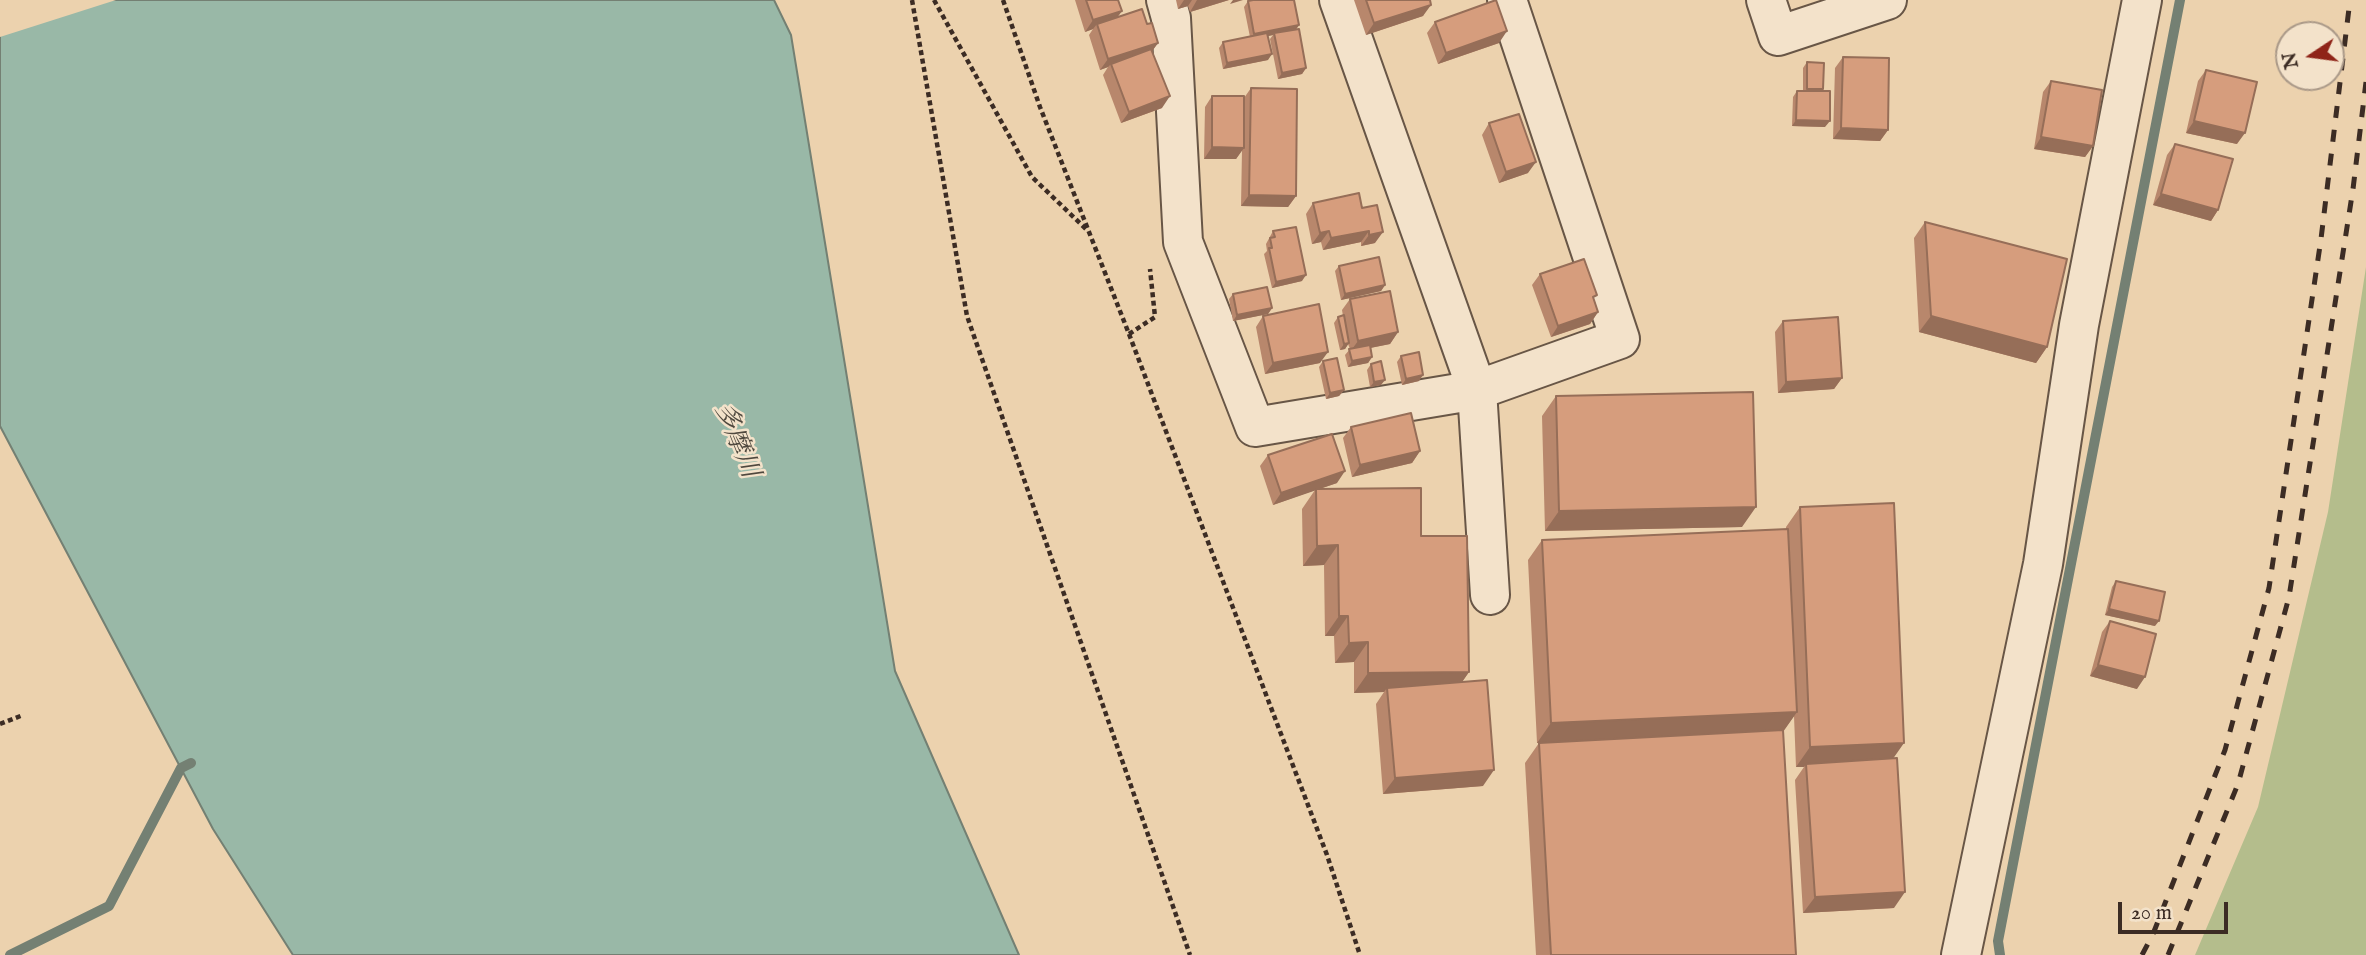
<!DOCTYPE html>
<html>
<head>
<meta charset="utf-8">
<style>
  body { margin:0 }
  #map { position:relative; width:2366px; height:955px; overflow:hidden; background:#ecd2ae; font-family:"IM FELL English",serif }
  canvas { display:block }
  .north { position:absolute; left:2275px; top:21px; width:70px; height:70px; box-sizing:border-box; background:#f3e2ca; border:2px solid #a98; border-radius:50%; rotate:257deg; font-size:19px; font-weight:700; line-height:28px; text-align:center; color:#3c2c24 }
  .north::after { content:''; display:block; margin:auto; width:24px; height:32px; background:#8f2418; clip-path:polygon(50% 0,100% 100%,50% 72%,0 100%) }
  .scale { position:absolute; left:2118px; top:902px; width:110px; height:32px; box-sizing:border-box; border:4px solid #3c2c24; border-top:0; padding-left:9px; font-size:21px; line-height:24px; white-space:nowrap; color:#3c2c24; -webkit-text-stroke:5px #f3e2ca; paint-order:stroke }
</style>
</head>
<body>
<div id="map">
<canvas width="2366" height="955"></canvas>
<div class="north">N</div>
<div class="scale">20 m</div>
</div>
<script>
const context = document.querySelector('canvas').getContext('2d');
context.lineJoin = 'round';
function fillPath(path, color) {
  context.fillStyle = color;
  context.fill(path, 'evenodd');
}
function stroke(path, color, width, dash) {
  context.strokeStyle = color;
  context.lineWidth = width;
  context.lineCap = dash ? 'butt' : 'round';
  context.setLineDash(dash || []);
  context.stroke(path);
}
function write(font, color, halo, rows, align = 'center') {
  context.font = font + ' "IM FELL English","Noto Serif JP",serif';
  context.lineWidth = 5;
  context.setLineDash([]);
  context.textBaseline = 'middle';
  context.strokeStyle = halo;
  context.fillStyle = color;
  for (const [text, x, y, turn = 0] of rows) {
    context.save();
    context.translate(x, y);
    context.rotate((+turn || 0) * Math.PI / 180);
    context.textAlign = isNaN(turn) ? turn : align;
    if (halo) context.strokeText(text, 0, 0);
    context.fillText(text, 0, 0);
    context.restore();
  }
}
const green = new Path2D(`
  M 2366,267 L 2366,955 L 2195,955 L 2258,807 L 2328,512 Z`);
const water = new Path2D(`
  M 0,0 L 774,0 L 791,35 L 895,671 L 1019,955 L 293,955 L 213,829 L 0,426 Z`);
const pier = new Path2D(`
  M 0,0 L 116,0 L 0,37 Z`);
const stream = new Path2D(`
  M 10,955 L 109,906 L 181,768 L 191,763
  M 2000,955 L 1998,941 L 2180,0`);
const path = new Path2D(`
  M 912,0 L 967,316 L 1190,955
  M 934,0 L 1032,177 L 1086,229
  M 1003,0 L 1040,107 L 1129,334 L 1327,855 L 1360,955
  M 1129,334 L 1155,317 L 1150,269
  M 0,724 L 23,715`);
const minor = new Path2D(`
  M 1166,0 L 1171,18 L 1183,242 L 1255,427 L 1477,390 L 1620,339 L 1507,0
  M 1339,0 L 1477,390 L 1490,595
  M 1766,0 L 1778,36 L 1887,0
  M 1961,955 L 2043,564 L 2079,325 L 2142,0`);
const rail = new Path2D(`
  M 2142,955 L 2153,934 L 2225,750 L 2269,588 L 2321,239 L 2350,0
  M 2168,955 L 2238,784 L 2289,597 L 2353,189 L 2366,82`);
const wall = new Path2D(`
  M 1075,0 L 1118,0 L 1117,17 L 1147,24 L 1158,43 L 1152,51 L 1162,108 L 1121,123 L 1103,75 L 1108,67 L 1100,70 L 1089,35 L 1093,29 L 1085,32 Z
  M 1176,0 L 1229,0 L 1190,12 L 1188,6 L 1178,9 Z
  M 1354,0 L 1430,0 L 1423,16 L 1366,35 Z
  M 1248,1 L 1299,25 L 1296,29 L 1306,68 L 1302,74 L 1278,79 L 1270,39 L 1273,35 L 1268,36 L 1268,60 L 1223,69 L 1219,48 L 1223,42 L 1250,37 L 1244,7 Z
  M 1435,22 L 1499,43 L 1438,64 L 1427,33 Z
  M 1843,57 L 1888,130 L 1880,141 L 1833,139 L 1835,68 Z
  M 1807,62 L 1822,91 L 1825,127 L 1792,126 L 1793,97 L 1797,91 L 1803,91 L 1803,68 Z
  M 2206,70 L 2237,144 L 2186,133 L 2198,81 Z
  M 2051,81 L 2093,146 L 2085,157 L 2034,149 L 2043,92 Z
  M 1251,88 L 1296,196 L 1288,207 L 1241,206 L 1242,150 L 1236,159 L 1204,159 L 1205,107 L 1212,96 L 1244,98 Z
  M 1489,123 L 1528,173 L 1499,183 L 1482,135 Z
  M 2175,144 L 2218,210 L 2211,221 L 2153,205 L 2167,155 Z
  M 1313,203 L 1362,208 L 1375,243 L 1361,246 L 1361,242 L 1323,250 L 1321,242 L 1312,244 L 1306,214 Z
  M 1925,222 L 2047,347 L 2036,363 L 1919,332 L 1914,238 Z
  M 1273,231 L 1302,281 L 1272,288 L 1264,254 L 1267,251 L 1266,244 Z
  M 1339,266 L 1385,285 L 1381,291 L 1341,300 L 1335,271 Z
  M 1540,274 L 1598,312 L 1590,324 L 1551,337 L 1532,285 Z
  M 1233,294 L 1272,308 L 1268,314 L 1233,321 L 1229,299 Z
  M 1350,299 L 1398,332 L 1390,344 L 1370,348 L 1372,357 L 1368,363 L 1348,367 L 1345,355 L 1350,349 L 1348,344 L 1345,349 L 1340,350 L 1334,323 L 1338,317 L 1343,316 L 1342,310 Z
  M 1263,316 L 1320,363 L 1265,374 L 1256,327 Z
  M 1783,321 L 1842,378 L 1834,389 L 1778,393 L 1775,332 Z
  M 1401,356 L 1419,381 L 1402,385 L 1397,362 Z
  M 1323,361 L 1344,390 L 1339,396 L 1326,399 L 1319,367 Z
  M 1371,364 L 1381,385 L 1370,387 L 1367,370 Z
  M 1556,396 L 1742,527 L 1545,531 L 1542,416 Z
  M 1351,427 L 1420,451 L 1412,463 L 1352,477 L 1343,438 Z
  M 1268,455 L 1337,483 L 1319,489 L 1421,536 L 1469,672 L 1462,682 L 1483,786 L 1383,794 L 1376,704 L 1384,692 L 1354,693 L 1354,662 L 1335,663 L 1334,636 L 1325,636 L 1324,565 L 1303,566 L 1302,509 L 1315,490 L 1273,505 L 1260,466 Z
  M 1800,507 L 1893,759 L 1894,908 L 1803,913 L 1795,780 L 1804,767 L 1796,767 L 1794,716 L 1783,731 L 1796,955 L 1536,955 L 1525,763 L 1539,743 L 1592,741 L 1537,743 L 1528,560 L 1542,540 L 1786,529 L 1786,527 Z
  M 2116,581 L 2155,626 L 2105,615 L 2112,587 Z
  M 2110,621 L 2137,689 L 2090,676 L 2102,632 Z`);
const shadedWall = new Path2D(`
  M 1184,0 L 1192,0 L 1188,6 L 1178,9 Z
  M 1197,0 L 1229,0 L 1190,12 Z
  M 1233,0 L 1243,0 L 1230,4 Z
  M 1431,5 L 1423,16 L 1366,35 L 1374,23 Z
  M 1122,11 L 1114,22 L 1097,24 L 1093,29 L 1085,32 L 1093,20 Z
  M 1299,25 L 1295,31 L 1274,33 L 1273,35 L 1250,40 L 1254,34 Z
  M 1507,31 L 1499,43 L 1438,64 L 1446,53 Z
  M 1158,43 L 1150,54 L 1111,64 L 1108,67 L 1100,70 L 1108,59 Z
  M 1272,54 L 1268,60 L 1223,69 L 1227,63 Z
  M 1306,68 L 1302,74 L 1278,79 L 1282,73 Z
  M 1170,96 L 1162,108 L 1121,123 L 1129,112 Z
  M 1796,120 L 1830,121 L 1825,127 L 1792,126 Z
  M 2194,121 L 2245,133 L 2237,144 L 2186,133 Z
  M 1841,128 L 1888,130 L 1880,141 L 1833,139 Z
  M 2041,137 L 2093,146 L 2085,157 L 2034,149 Z
  M 1212,147 L 1244,148 L 1236,159 L 1204,159 Z
  M 1536,162 L 1528,173 L 1499,183 L 1506,172 Z
  M 2161,194 L 2218,210 L 2211,221 L 2153,205 Z
  M 1249,195 L 1296,196 L 1288,207 L 1241,206 Z
  M 1329,231 L 1321,242 L 1312,244 L 1320,233 Z
  M 1369,231 L 1361,242 L 1323,250 L 1331,238 Z
  M 1383,232 L 1375,243 L 1361,246 L 1369,235 Z
  M 1306,275 L 1302,281 L 1272,288 L 1276,282 Z
  M 1385,285 L 1381,291 L 1341,300 L 1345,294 Z
  M 1272,308 L 1268,314 L 1233,321 L 1237,315 Z
  M 1598,312 L 1590,324 L 1551,337 L 1558,326 Z
  M 1931,316 L 2047,347 L 2036,363 L 1919,332 Z
  M 1398,332 L 1390,344 L 1350,352 L 1358,341 Z
  M 1349,343 L 1345,349 L 1340,350 L 1344,344 Z
  M 1328,352 L 1320,363 L 1265,374 L 1273,363 Z
  M 1372,357 L 1368,363 L 1348,367 L 1352,361 Z
  M 1423,375 L 1419,381 L 1402,385 L 1406,379 Z
  M 1842,378 L 1834,389 L 1778,393 L 1786,382 Z
  M 1385,380 L 1381,385 L 1370,387 L 1374,382 Z
  M 1344,390 L 1339,396 L 1326,399 L 1330,393 Z
  M 1420,451 L 1412,463 L 1352,477 L 1360,465 Z
  M 1345,471 L 1337,483 L 1273,505 L 1281,493 Z
  M 1756,507 L 1742,527 L 1545,531 L 1559,511 Z
  M 1338,545 L 1324,565 L 1303,566 L 1317,546 Z
  M 2109,609 L 2159,621 L 2155,626 L 2105,615 Z
  M 1339,616 L 1348,616 L 1334,636 L 1325,636 Z
  M 1368,642 L 1354,662 L 1335,663 L 1349,643 Z
  M 2098,665 L 2145,677 L 2137,689 L 2090,676 Z
  M 1469,672 L 1455,692 L 1387,688 L 1384,692 L 1354,693 L 1368,673 Z
  M 1797,712 L 1783,732 L 1537,743 L 1551,723 Z
  M 1904,743 L 1890,763 L 1806,764 L 1804,767 L 1796,767 L 1810,747 Z
  M 1494,770 L 1483,786 L 1383,794 L 1395,778 Z
  M 1905,892 L 1894,908 L 1803,913 L 1815,897 Z`);
const building = new Path2D(`
  M 1086,0 L 1118,0 L 1122,11 L 1093,20 Z
  M 1253,0 L 1294,0 L 1299,25 L 1254,34 L 1248,1 Z
  M 1366,0 L 1430,0 L 1431,5 L 1374,23 Z
  M 1496,0 L 1507,31 L 1446,53 L 1435,22 Z
  M 1142,9 L 1147,24 L 1152,23 L 1158,43 L 1108,59 L 1097,24 Z
  M 1299,29 L 1306,68 L 1282,73 L 1274,33 Z
  M 1267,33 L 1272,54 L 1227,63 L 1223,42 Z
  M 1151,49 L 1170,96 L 1129,112 L 1111,64 Z
  M 1843,57 L 1889,58 L 1888,130 L 1841,128 Z
  M 1807,62 L 1824,63 L 1823,89 L 1807,89 Z
  M 2206,70 L 2257,82 L 2245,133 L 2194,121 Z
  M 2051,81 L 2102,90 L 2093,146 L 2041,137 Z
  M 1251,88 L 1297,89 L 1296,196 L 1249,195 Z
  M 1797,91 L 1830,91 L 1830,121 L 1796,120 Z
  M 1212,96 L 1244,96 L 1244,148 L 1212,147 Z
  M 1519,114 L 1536,162 L 1506,172 L 1489,123 Z
  M 2175,144 L 2233,159 L 2218,210 L 2161,194 Z
  M 1359,193 L 1362,208 L 1377,205 L 1383,232 L 1369,235 L 1369,231 L 1331,238 L 1329,231 L 1320,233 L 1313,203 Z
  M 1925,222 L 2067,259 L 2047,347 L 1931,316 Z
  M 1296,227 L 1306,275 L 1276,282 L 1269,248 L 1272,248 L 1270,238 L 1275,237 L 1273,231 Z
  M 1379,257 L 1385,285 L 1345,294 L 1339,266 Z
  M 1584,259 L 1597,295 L 1593,297 L 1598,312 L 1558,326 L 1540,274 Z
  M 1267,287 L 1272,308 L 1237,315 L 1233,294 Z
  M 1390,291 L 1398,332 L 1358,341 L 1350,299 Z
  M 1319,304 L 1328,352 L 1273,363 L 1263,316 Z
  M 1344,315 L 1349,343 L 1344,344 L 1338,317 Z
  M 1838,317 L 1842,378 L 1786,382 L 1783,321 Z
  M 1370,345 L 1372,357 L 1352,361 L 1349,349 Z
  M 1419,352 L 1423,375 L 1406,379 L 1401,356 Z
  M 1337,358 L 1344,390 L 1330,393 L 1323,361 Z
  M 1381,361 L 1385,380 L 1374,382 L 1371,364 Z
  M 1753,392 L 1756,507 L 1559,511 L 1556,396 Z
  M 1411,413 L 1420,451 L 1360,465 L 1351,427 Z
  M 1332,434 L 1345,471 L 1281,493 L 1268,455 Z
  M 1421,488 L 1421,536 L 1467,536 L 1469,672 L 1368,673 L 1368,642 L 1349,643 L 1348,616 L 1339,616 L 1338,545 L 1317,546 L 1316,489 Z
  M 1894,503 L 1904,743 L 1810,747 L 1800,507 Z
  M 1788,529 L 1797,712 L 1551,723 L 1542,540 Z
  M 2116,581 L 2165,592 L 2159,621 L 2109,609 Z
  M 2110,621 L 2156,634 L 2145,677 L 2098,665 Z
  M 1487,680 L 1494,770 L 1395,778 L 1387,688 Z
  M 1783,730 L 1796,955 L 1551,955 L 1539,743 Z
  M 1897,758 L 1905,892 L 1815,897 L 1806,764 Z`);
const waterNames = [
  ["多摩川",735,441,68]
];
fillPath(green, '#b4bd8c');
fillPath(water, '#99b8a7');
stroke(water, '#748073', 2);
fillPath(pier, '#ecd2ae');
stroke(stream, '#748073', 10);
stroke(minor, '#685646', 42);
stroke(path, '#3c2c24', 4.5, [5, 3.5]);
stroke(minor, '#f3e2ca', 38);
stroke(rail, '#3c2c24', 5, [12, 12]);
fillPath(wall, '#b8876c');
fillPath(shadedWall, '#966e58');
fillPath(building, '#d69d7d');
stroke(building, '#966e58', 2);
write('italic 26px', '#4f483e', '#f3e2ca', waterNames);
</script>
</body>
</html>
